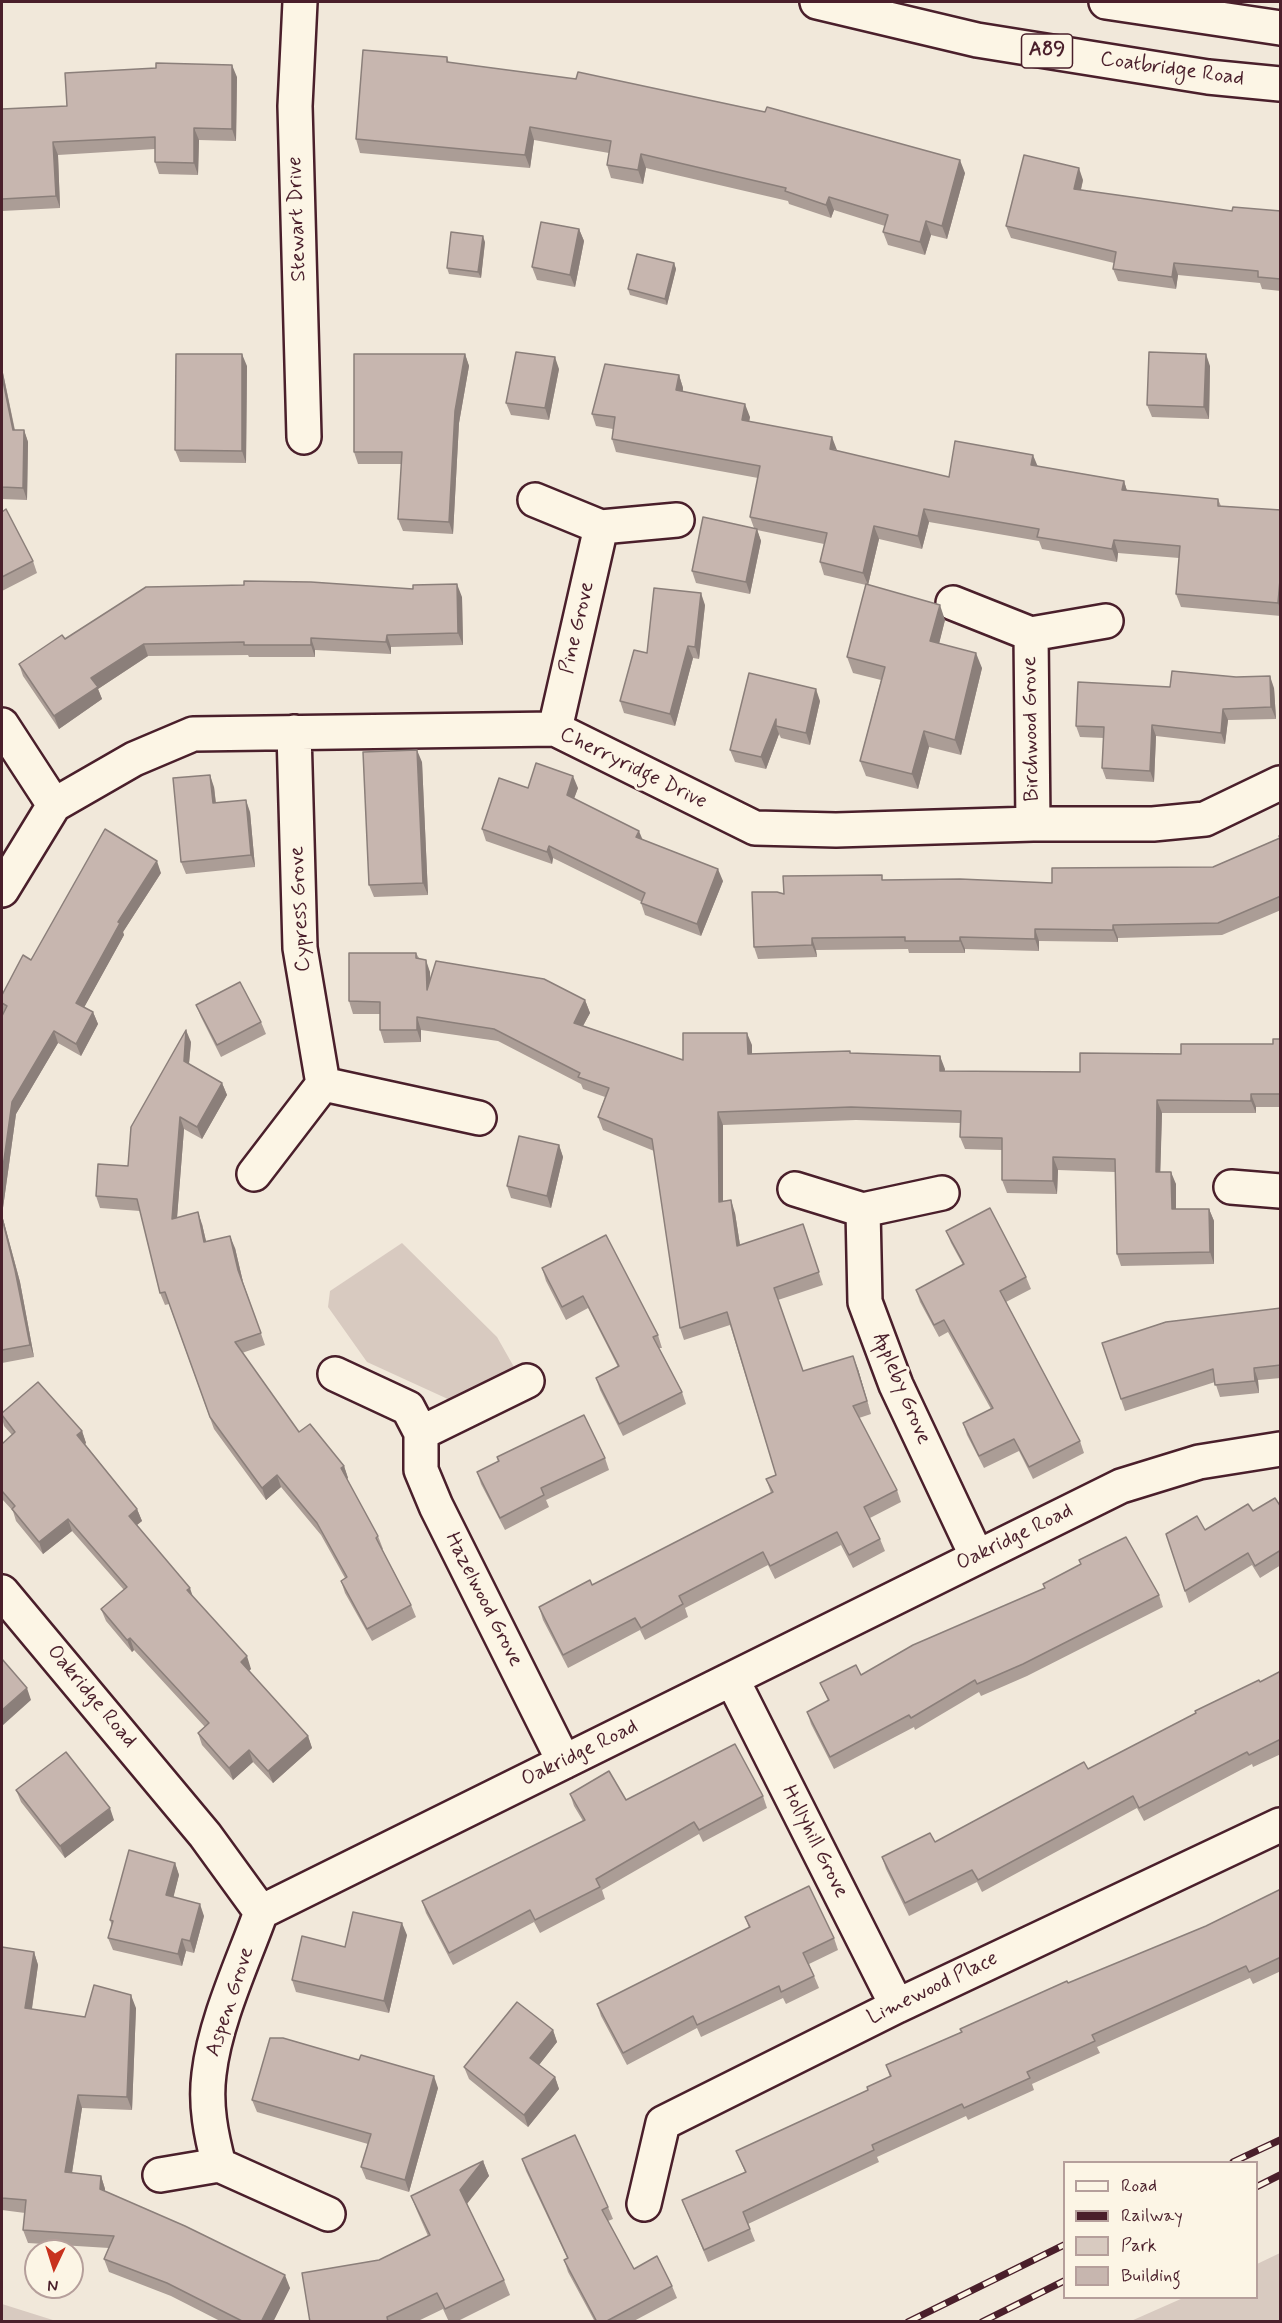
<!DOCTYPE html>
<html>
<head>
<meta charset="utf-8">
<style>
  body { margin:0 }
  #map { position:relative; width:1282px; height:2323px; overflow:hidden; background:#f1e8da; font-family:Mynerve,sans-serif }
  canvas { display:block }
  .frame { position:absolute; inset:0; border:3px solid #4a1f2b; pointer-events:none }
  .legend { position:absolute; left:1063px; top:2161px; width:195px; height:138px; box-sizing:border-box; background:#fcf5e5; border:2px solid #b59f9b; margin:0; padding:8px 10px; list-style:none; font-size:18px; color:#4a1f2b }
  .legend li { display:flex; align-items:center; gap:12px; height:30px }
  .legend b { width:30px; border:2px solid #b59f9b }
  .north { position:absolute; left:24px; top:2239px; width:60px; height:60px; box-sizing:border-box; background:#fcf5e5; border:2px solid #b59f9b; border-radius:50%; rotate:184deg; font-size:16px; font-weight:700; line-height:24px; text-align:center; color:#4a1f2b }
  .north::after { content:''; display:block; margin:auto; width:21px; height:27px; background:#c8321e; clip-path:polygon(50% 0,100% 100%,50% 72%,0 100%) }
</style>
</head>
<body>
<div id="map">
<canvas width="1282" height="2323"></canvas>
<div class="frame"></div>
<ul class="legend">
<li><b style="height:8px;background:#fcf5e5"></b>Road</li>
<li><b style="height:8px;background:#4a1f2b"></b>Railway</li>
<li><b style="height:16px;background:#d8cac0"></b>Park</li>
<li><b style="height:16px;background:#c7b6af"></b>Building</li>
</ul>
<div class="north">N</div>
</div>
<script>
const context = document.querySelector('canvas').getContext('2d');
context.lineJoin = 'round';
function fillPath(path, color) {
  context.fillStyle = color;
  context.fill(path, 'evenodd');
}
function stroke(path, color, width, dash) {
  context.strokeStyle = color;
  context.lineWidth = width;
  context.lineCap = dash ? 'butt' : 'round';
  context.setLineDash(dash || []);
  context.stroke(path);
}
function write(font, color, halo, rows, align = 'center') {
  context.font = font + ' Mynerve,sans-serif';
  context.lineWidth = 6;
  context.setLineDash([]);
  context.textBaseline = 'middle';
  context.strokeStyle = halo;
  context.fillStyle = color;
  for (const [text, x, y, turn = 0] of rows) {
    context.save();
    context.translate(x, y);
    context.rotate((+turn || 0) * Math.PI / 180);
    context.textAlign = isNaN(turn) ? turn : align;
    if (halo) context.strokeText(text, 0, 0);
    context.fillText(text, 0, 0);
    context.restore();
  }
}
const green = new Path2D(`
  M 402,1243 L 497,1337 L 514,1367 L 450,1400 L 367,1362 L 328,1307 L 330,1291 Z
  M 1280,2253 L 1280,2321 L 1131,2321 L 1183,2298 L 1256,2298 L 1257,2264 Z
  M 2,2304 L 56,2321 L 2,2321 Z`);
const street = new Path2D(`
  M 300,2 L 295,106 L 304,437
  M 535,500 L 601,527
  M 953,603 L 1031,634
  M 2,725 L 54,805
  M 555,729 L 601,527 L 677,520
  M 294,732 L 300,948 L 323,1084
  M 1033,824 L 1031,634 L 1106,621
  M 2,890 L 54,805 L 134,759 L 193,734 L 555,729 L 755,828 L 836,830 L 1033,824 L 1153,824 L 1205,819 L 1280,783
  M 254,1174 L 323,1084 L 479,1118
  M 1231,1187 L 1280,1191
  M 795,1189 L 863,1210 L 942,1193
  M 863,1210 L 865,1302 L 896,1385 L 977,1557
  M 335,1374 L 408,1408 L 421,1433
  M 527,1381 L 421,1433 L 421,1470 L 436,1506 L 564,1762
  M 2,1592 L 205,1835 L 261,1912 L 1121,1486 L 1199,1462 L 1280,1449
  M 732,1679 L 897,2006
  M 261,1912 C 243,1962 215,2021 209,2074 C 205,2105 211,2135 219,2165 L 328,2214
  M 160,2175 L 219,2165
  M 644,2204 L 663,2123 L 897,2006 L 1280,1825`);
const primary = new Path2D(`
  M 817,2 L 977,40 L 1208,77 L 1280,84
  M 1106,2 L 1280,28`);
const rail = new Path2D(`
  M 1233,2162 L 1280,2140
  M 1256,2187 L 1280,2175
  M 908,2322 L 1064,2245
  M 982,2322 L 1064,2281`);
const wall = new Path2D(`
  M 447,57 L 449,63 L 965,173 L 947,239 L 931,235 L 925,255 L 888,245 L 883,232 L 885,226 L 834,210 L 831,218 L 789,204 L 788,201 L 646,168 L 643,184 L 611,178 L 607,165 L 609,153 L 534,140 L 530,168 L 360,153 L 356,139 Z
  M 237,77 L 236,141 L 199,140 L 198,175 L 159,174 L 155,162 L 155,149 L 58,155 L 60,208 L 2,211 L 2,109 L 67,106 Z
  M 1083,180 L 1081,190 L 1232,211 L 1281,211 L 1281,291 L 1262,289 L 1260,283 L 1178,275 L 1176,289 L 1118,281 L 1113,269 L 1114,263 L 1011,238 L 1006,226 Z
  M 579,229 L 584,241 L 575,287 L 537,280 L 532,267 Z
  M 485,242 L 481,278 L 449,274 L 447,268 Z
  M 674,263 L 676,269 L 667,305 L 630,295 L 628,289 Z
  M 465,354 L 469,366 L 459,423 L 453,534 L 403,531 L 398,519 L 402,464 L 358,464 L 354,452 Z
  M 247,366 L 246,463 L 180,462 L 175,450 Z
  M 1210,366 L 1209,419 L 1152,417 L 1147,405 Z
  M 2,368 L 15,430 L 24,430 L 28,442 L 27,500 L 2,499 Z
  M 559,369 L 549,420 L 511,415 L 506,403 Z
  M 679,375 L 683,388 L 683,392 L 750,417 L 749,421 L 836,451 L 949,477 L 1037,466 L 1124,481 L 1127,491 L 1218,499 L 1221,506 L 1281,510 L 1281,616 L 1181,607 L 1176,594 L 1179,558 L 1118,553 L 1117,562 L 1042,549 L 1039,541 L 929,522 L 922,549 L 879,539 L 868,585 L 945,620 L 939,643 L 982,668 L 961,755 L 929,747 L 918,789 L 866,776 L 860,761 L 881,680 L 853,673 L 847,657 L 866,585 L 824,575 L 820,562 L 824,544 L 757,530 L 761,541 L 750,594 L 696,583 L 692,571 L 754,528 L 750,517 L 758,478 L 616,452 L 612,439 L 613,429 L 596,426 L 592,414 Z
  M 2,512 L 33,561 L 37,573 L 2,591 Z
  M 462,597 L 463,645 L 391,647 L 391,654 L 315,650 L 315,657 L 249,657 L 248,655 L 148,656 L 98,689 L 102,699 L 59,729 L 23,676 L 19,664 L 65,639 Z
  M 705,605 L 699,659 L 693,658 L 675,726 L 624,713 L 620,701 L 647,653 Z
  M 1170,687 L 1274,688 L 1276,719 L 1228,720 L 1225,744 L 1156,736 L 1154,782 L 1106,779 L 1102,768 L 1104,738 L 1080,737 L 1076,726 Z
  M 820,701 L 810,745 L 781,738 L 779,734 L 766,769 L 735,762 L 730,750 Z
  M 422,762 L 428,895 L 374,897 L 369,885 Z
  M 214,787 L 216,803 L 250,812 L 255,867 L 186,874 L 181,862 Z
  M 528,788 L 578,788 L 574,798 L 642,840 L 723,881 L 701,936 L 645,915 L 641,903 L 642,902 L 553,858 L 552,864 L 486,841 L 482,829 Z
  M 1281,835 L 1281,910 L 1222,935 L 1118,938 L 1118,942 L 1039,941 L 1039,951 L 965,949 L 965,953 L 909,953 L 908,949 L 816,950 L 817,957 L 758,959 L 754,947 L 784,894 L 884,880 L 1052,883 L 1213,867 L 1280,838 Z
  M 161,873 L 123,932 L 124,935 L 84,1007 L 93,1012 L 98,1024 L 81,1056 L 58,1043 L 16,1114 L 2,1215 L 20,1282 L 34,1357 L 2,1363 L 2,1016 L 3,1013 L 2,1010 L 2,995 L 31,960 Z
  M 416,953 L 419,958 L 430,972 L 430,979 L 585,1000 L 590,1013 L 583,1026 L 683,1060 L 752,1045 L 752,1054 L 850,1053 L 940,1056 L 944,1071 L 1080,1072 L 1181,1054 L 1273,1044 L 1281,1039 L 1281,1107 L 1256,1107 L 1256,1113 L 1162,1113 L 1160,1172 L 1176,1184 L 1176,1209 L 1209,1209 L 1214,1221 L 1214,1264 L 1121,1266 L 1117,1254 L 1115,1172 L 1058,1170 L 1057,1194 L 1007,1193 L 1002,1180 L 1002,1150 L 965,1149 L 960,1137 L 960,1123 L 856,1120 L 723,1125 L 723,1202 L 735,1213 L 740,1245 L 803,1224 L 823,1285 L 778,1300 L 803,1371 L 858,1369 L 871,1414 L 859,1418 L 897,1490 L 901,1502 L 870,1518 L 880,1539 L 885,1551 L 853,1568 L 841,1545 L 775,1579 L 768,1565 L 685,1608 L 688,1617 L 645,1640 L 640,1630 L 568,1668 L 543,1620 L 539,1607 L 592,1585 L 771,1493 L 766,1479 L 776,1475 L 730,1325 L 684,1340 L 680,1328 L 654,1151 L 603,1130 L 598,1117 L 605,1097 L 583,1089 L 581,1084 L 498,1041 L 421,1030 L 421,1042 L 384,1043 L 380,1030 L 380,1014 L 353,1014 L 349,1001 Z
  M 196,1005 L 261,1022 L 266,1034 L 221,1057 L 201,1017 Z
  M 191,1042 L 189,1064 L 222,1083 L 227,1095 L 202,1139 L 184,1129 L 177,1217 L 202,1224 L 206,1241 L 235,1248 L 243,1282 L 265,1345 L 242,1353 L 299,1432 L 344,1466 L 348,1478 L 347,1479 L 378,1536 L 383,1549 L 382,1549 L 411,1605 L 416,1617 L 372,1641 L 345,1593 L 341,1581 L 345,1578 L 321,1535 L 281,1487 L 266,1500 L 214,1429 L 169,1304 L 165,1305 L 160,1293 L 140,1211 L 100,1208 L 96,1196 L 128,1166 Z
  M 559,1145 L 563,1157 L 551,1208 L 511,1198 L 507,1186 Z
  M 946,1231 L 1026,1277 L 1031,1289 L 1006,1302 L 1080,1441 L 1084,1453 L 1033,1479 L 1019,1451 L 984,1468 L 967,1435 L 963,1423 L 991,1409 L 948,1332 L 939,1337 L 920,1302 L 916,1290 L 963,1265 L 951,1243 Z
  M 542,1268 L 658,1335 L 662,1348 L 659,1348 L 682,1392 L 686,1404 L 623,1436 L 600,1390 L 596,1378 L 618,1367 L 588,1308 L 566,1320 L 546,1281 Z
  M 1281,1308 L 1281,1378 L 1258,1380 L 1259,1393 L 1220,1397 L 1215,1382 L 1125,1411 L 1102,1343 Z
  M 2,1413 L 82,1431 L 86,1443 L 85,1444 L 137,1509 L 142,1521 L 137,1525 L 193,1597 L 251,1669 L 249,1671 L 308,1736 L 312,1748 L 273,1783 L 253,1762 L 233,1780 L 202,1745 L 198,1733 L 205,1727 L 134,1650 L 132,1652 L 106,1621 L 101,1609 L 124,1590 L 72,1531 L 43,1554 L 16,1521 L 13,1511 L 2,1499 L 2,1444 L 12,1435 L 4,1426 L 2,1418 Z
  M 497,1457 L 605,1458 L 609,1470 L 546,1500 L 549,1507 L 505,1530 L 481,1484 L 477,1472 L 498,1462 Z
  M 1281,1507 L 1281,1565 L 1260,1578 L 1252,1565 L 1189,1603 L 1166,1534 L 1205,1530 L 1253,1511 Z
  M 1043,1584 L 1159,1595 L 1163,1607 L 1027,1676 L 981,1696 L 979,1692 L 915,1730 L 914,1727 L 834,1769 L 811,1724 L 807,1712 L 828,1701 L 820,1683 L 861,1675 L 1045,1589 Z
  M 1281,1671 L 1281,1754 L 1253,1767 L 1252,1764 L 1144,1821 L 1137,1808 L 982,1892 L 977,1882 L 909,1916 L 886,1869 L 882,1857 L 935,1842 L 1088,1769 Z
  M 16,1790 L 114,1820 L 65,1858 L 21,1802 Z
  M 570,1794 L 626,1800 L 763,1796 L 767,1808 L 703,1842 L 699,1834 L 602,1890 L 605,1899 L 540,1933 L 534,1922 L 453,1965 L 426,1913 L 422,1901 L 583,1821 L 574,1806 Z
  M 175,1863 L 179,1875 L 173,1897 L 204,1916 L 194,1953 L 186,1951 L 182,1966 L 113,1950 L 108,1938 L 112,1926 L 110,1920 Z
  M 1281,1889 L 1281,1971 L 1253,1984 L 1250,1978 L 1097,2047 L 1100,2053 L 1032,2084 L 1034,2090 L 968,2120 L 966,2116 L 877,2157 L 879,2162 L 748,2224 L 755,2241 L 708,2262 L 682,2200 L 745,2172 L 736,2151 L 868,2090 L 890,2077 L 886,2065 L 962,2032 L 1068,1983 L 1206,1926 Z
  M 745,1917 L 834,1938 L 838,1950 L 809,1964 L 819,1988 L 786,2004 L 783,1998 L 701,2037 L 697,2028 L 627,2065 L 601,2016 L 597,2004 L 749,1928 Z
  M 407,1935 L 389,2013 L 296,1992 L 292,1980 L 345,1947 Z
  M 2,1947 L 34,1952 L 38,1965 L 32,2009 L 85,2017 L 136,2008 L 132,2110 L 82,2108 L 72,2173 L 101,2176 L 105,2189 L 105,2191 L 290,2288 L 273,2322 L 222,2322 L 171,2296 L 109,2272 L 104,2259 L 109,2248 L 28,2243 L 23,2230 L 25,2213 L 2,2210 Z
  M 553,2030 L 557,2042 L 539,2065 L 555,2077 L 559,2089 L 528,2127 L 469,2079 L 464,2067 Z
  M 438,2088 L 409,2192 L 366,2179 L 361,2167 L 368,2144 L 257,2112 L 252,2100 Z
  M 522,2159 L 608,2207 L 613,2219 L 608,2221 L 634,2269 L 672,2286 L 677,2298 L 632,2322 L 595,2322 L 568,2272 L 564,2260 L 567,2258 L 526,2171 Z
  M 483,2161 L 489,2176 L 467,2204 L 504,2280 L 510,2295 L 456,2322 L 449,2322 L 443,2309 L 416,2322 L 310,2322 L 379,2260 L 428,2236 L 417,2211 L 411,2196 Z`);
const shadedWall = new Path2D(`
  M 232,65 L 237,77 L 236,141 L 232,129 Z
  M 530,127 L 534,140 L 530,168 L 525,155 Z
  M 194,128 L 199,140 L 198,175 L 194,163 Z
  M 53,142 L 58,155 L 60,208 L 56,196 Z
  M 641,154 L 646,168 L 643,184 L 638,170 Z
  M 960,160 L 965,173 L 947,239 L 942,226 Z
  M 1079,168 L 1083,180 L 1078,201 L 1074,189 Z
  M 829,197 L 834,210 L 831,218 L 826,205 Z
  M 926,221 L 931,235 L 925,255 L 920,242 Z
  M 579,229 L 584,241 L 575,287 L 570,275 Z
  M 483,236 L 485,242 L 481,278 L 478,272 Z
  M 674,263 L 676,269 L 667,305 L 665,299 Z
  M 1174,263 L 1178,275 L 1176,289 L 1172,277 Z
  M 242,354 L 247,366 L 246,463 L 242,451 Z
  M 465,354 L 469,366 L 459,423 L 453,534 L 449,522 L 455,411 Z
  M 1206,354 L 1210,366 L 1209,419 L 1204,407 Z
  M 555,357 L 559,369 L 549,420 L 545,408 Z
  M 2,368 L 17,442 L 13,430 L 2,376 Z
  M 679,375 L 683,388 L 681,403 L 676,390 Z
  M 745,404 L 750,417 L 747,433 L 742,420 Z
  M 24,430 L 28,442 L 27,500 L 23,488 Z
  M 832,437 L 837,450 L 830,449 Z
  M 1033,455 L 1038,467 L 1031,465 Z
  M 1124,481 L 1128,494 L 1122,490 Z
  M 924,509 L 929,522 L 922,549 L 918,536 Z
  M 874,526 L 879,539 L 868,585 L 863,573 Z
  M 757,529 L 761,541 L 750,594 L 746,582 Z
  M 1114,540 L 1118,553 L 1117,562 L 1112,549 Z
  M 1281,568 L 1281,611 L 1278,603 Z
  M 457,584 L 462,597 L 463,645 L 458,633 Z
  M 701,593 L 705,605 L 699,659 L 695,647 Z
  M 940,605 L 945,620 L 936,656 L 930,641 Z
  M 387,635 L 391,647 L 391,654 L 386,642 Z
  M 311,638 L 315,650 L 315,657 L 311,645 Z
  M 144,644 L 148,656 L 98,689 L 102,699 L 59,729 L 54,716 L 91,678 Z
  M 688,646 L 693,658 L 675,726 L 670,714 Z
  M 976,653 L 982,668 L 961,755 L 955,740 Z
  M 1270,676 L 1274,688 L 1276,719 L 1271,707 Z
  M 816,689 L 820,701 L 810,745 L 806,733 Z
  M 1223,709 L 1228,720 L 1225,744 L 1221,733 Z
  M 776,719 L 776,726 L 779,734 L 766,769 L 761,757 Z
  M 1152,725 L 1156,736 L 1154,782 L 1150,771 Z
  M 924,731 L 929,747 L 918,789 L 912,774 Z
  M 417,750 L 422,762 L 428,895 L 423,883 Z
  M 210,775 L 214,787 L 217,815 L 213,803 Z
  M 573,776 L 578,788 L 571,807 L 567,795 Z
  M 246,800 L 250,812 L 255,867 L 251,855 Z
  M 639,831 L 644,843 L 636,837 Z
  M 549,846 L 553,858 L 552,864 L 547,852 Z
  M 157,861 L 161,873 L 123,932 L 124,935 L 80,1015 L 76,1003 L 118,922 Z
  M 718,869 L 723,881 L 701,936 L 697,924 Z
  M 1113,925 L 1118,938 L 1118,942 L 1113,930 Z
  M 1035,929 L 1039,941 L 1039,951 L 1035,939 Z
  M 960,937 L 965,949 L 965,953 L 960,941 Z
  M 812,938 L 816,950 L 817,957 L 812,945 Z
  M 426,960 L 430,972 L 431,1003 L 427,990 Z
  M 585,1000 L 590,1013 L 578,1035 L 574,1023 Z
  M 93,1012 L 98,1024 L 81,1056 L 76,1044 Z
  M 417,1017 L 421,1030 L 421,1042 L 417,1030 Z
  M 186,1030 L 191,1042 L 188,1073 L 184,1061 Z
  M 54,1031 L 58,1043 L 16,1114 L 2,1215 L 20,1282 L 34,1357 L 30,1345 L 2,1218 L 2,1174 L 12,1102 Z
  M 747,1033 L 752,1045 L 752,1067 L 748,1054 Z
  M 940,1056 L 945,1069 L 944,1083 L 940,1071 Z
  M 222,1083 L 227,1095 L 202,1139 L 197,1127 Z
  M 1251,1094 L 1256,1107 L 1256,1113 L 1251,1101 Z
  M 1157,1100 L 1162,1113 L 1160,1184 L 1156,1172 Z
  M 718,1112 L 723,1125 L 723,1215 L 719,1202 Z
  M 180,1117 L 184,1129 L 176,1231 L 172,1219 Z
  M 559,1145 L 563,1157 L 551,1208 L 547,1196 Z
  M 1053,1157 L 1058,1170 L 1057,1194 L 1053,1181 Z
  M 1171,1172 L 1176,1184 L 1176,1222 L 1172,1209 Z
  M 731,1200 L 735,1213 L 742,1258 L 737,1246 Z
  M 1209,1209 L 1214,1221 L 1214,1264 L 1210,1252 Z
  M 198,1212 L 202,1224 L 209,1254 L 204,1242 Z
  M 230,1236 L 235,1248 L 243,1282 L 238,1270 Z
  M 853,1356 L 858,1369 L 871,1414 L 867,1401 Z
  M 1254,1368 L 1258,1380 L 1259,1393 L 1255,1381 Z
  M 82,1431 L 86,1443 L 82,1447 L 77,1435 Z
  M 344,1466 L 348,1478 L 345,1480 L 341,1468 Z
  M 277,1475 L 281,1487 L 266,1500 L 262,1488 Z
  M 137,1509 L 142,1521 L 133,1528 L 129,1516 Z
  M 68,1519 L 72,1531 L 43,1554 L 39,1542 Z
  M 190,1588 L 194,1600 L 187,1590 Z
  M 130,1638 L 134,1650 L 132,1652 L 127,1640 Z
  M 247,1656 L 251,1669 L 245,1674 L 241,1662 Z
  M 27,1688 L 31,1700 L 2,1726 L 2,1710 Z
  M 308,1736 L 312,1748 L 273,1783 L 268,1771 Z
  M 249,1750 L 253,1762 L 233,1780 L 229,1768 Z
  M 110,1808 L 114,1820 L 65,1858 L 60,1846 Z
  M 175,1863 L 179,1875 L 171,1907 L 166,1895 Z
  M 200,1904 L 204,1916 L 194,1953 L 190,1941 Z
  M 402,1923 L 407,1935 L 389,2013 L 384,2001 Z
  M 182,1939 L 186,1951 L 182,1966 L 178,1954 Z
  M 34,1952 L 38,1965 L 30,2021 L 25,2008 Z
  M 131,1995 L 136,2008 L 132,2110 L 127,2097 Z
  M 553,2030 L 557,2042 L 535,2070 L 530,2058 Z
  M 434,2076 L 438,2088 L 409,2192 L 405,2180 Z
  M 555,2077 L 559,2089 L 528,2127 L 524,2115 Z
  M 78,2095 L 82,2108 L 70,2185 L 65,2172 Z
  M 483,2161 L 489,2176 L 465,2206 L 460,2190 Z
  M 101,2176 L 105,2189 L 104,2202 L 100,2189 Z
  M 285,2275 L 290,2288 L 273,2322 L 261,2322 Z`);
const building = new Path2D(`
  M 363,50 L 447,57 L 447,62 L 576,79 L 578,72 L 765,112 L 767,107 L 960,160 L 942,226 L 926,221 L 920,242 L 883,232 L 888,215 L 829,197 L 826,205 L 785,191 L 786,188 L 641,154 L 638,170 L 607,165 L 611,141 L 530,127 L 525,155 L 356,139 Z
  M 156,63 L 232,65 L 232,129 L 194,128 L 194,163 L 155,162 L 155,137 L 53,142 L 56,196 L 2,199 L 2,109 L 67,106 L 65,73 L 156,68 Z
  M 1024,155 L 1079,168 L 1074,189 L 1232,211 L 1233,207 L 1281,211 L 1281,279 L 1258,277 L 1258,271 L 1174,263 L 1172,277 L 1113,269 L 1116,252 L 1006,226 Z
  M 541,222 L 579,229 L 570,275 L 532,267 Z
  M 451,232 L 483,236 L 478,272 L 447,268 Z
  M 637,254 L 674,263 L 665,299 L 628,289 Z
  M 516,352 L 555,357 L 545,408 L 506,403 Z
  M 1149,352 L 1206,354 L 1204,407 L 1147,405 Z
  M 176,354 L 242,354 L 242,451 L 175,450 Z
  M 354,354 L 465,354 L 455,411 L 449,522 L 398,519 L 402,452 L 354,452 Z
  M 605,364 L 679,375 L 676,390 L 745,404 L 742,420 L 832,437 L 830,449 L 949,477 L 955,441 L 1033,455 L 1031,465 L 1124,481 L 1122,490 L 1218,499 L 1218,506 L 1281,510 L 1281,568 L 1278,603 L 1176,594 L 1180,546 L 1114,540 L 1112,549 L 1037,537 L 1039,529 L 924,509 L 918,536 L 874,526 L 863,573 L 820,562 L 827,533 L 750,517 L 760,466 L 612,439 L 615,417 L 592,414 Z
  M 2,376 L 13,430 L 24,430 L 23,488 L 2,487 Z
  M 6,509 L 33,561 L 2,577 L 2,512 Z
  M 703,517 L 757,529 L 746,582 L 692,571 Z
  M 244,581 L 311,582 L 413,589 L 413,585 L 457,584 L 458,633 L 387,635 L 386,642 L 311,638 L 311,645 L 244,645 L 244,642 L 144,644 L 91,678 L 98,687 L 54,716 L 19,664 L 62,635 L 65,639 L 146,587 L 244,585 Z
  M 866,584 L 940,605 L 930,641 L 976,653 L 955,740 L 924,731 L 912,774 L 860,761 L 885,667 L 847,657 Z
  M 654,588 L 701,593 L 695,647 L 688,646 L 670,714 L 620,701 L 634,650 L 647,653 Z
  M 1172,671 L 1236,677 L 1270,676 L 1271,707 L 1223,709 L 1221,733 L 1152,725 L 1150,771 L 1102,768 L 1104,727 L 1076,726 L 1078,682 L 1170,687 Z
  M 749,673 L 816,689 L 806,733 L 776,726 L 776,719 L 761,757 L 730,750 Z
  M 417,750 L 423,883 L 369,885 L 363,752 Z
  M 536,763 L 573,776 L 567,795 L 639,831 L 636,837 L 718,869 L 697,924 L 641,903 L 645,893 L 549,846 L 547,852 L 482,829 L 499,778 L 528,788 Z
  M 210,775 L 213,803 L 246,800 L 251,855 L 181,862 L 173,778 Z
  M 105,829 L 157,861 L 118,922 L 120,923 L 76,1003 L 93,1012 L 76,1044 L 54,1031 L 12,1102 L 2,1174 L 2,1016 L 7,1006 L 2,1003 L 2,995 L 23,955 L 31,960 Z
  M 1281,835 L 1281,896 L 1218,923 L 1113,925 L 1113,930 L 1035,929 L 1035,939 L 960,937 L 960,941 L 905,941 L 905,937 L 812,938 L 812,945 L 754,947 L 752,892 L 777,892 L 784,894 L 783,876 L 882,875 L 882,880 L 960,879 L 1052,883 L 1052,868 L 1213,867 L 1280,838 L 1279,836 Z
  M 349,953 L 416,953 L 416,958 L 426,960 L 427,990 L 436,961 L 544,979 L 585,1000 L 574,1023 L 683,1060 L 683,1033 L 747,1033 L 748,1054 L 850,1051 L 850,1053 L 940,1056 L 940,1071 L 1080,1072 L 1080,1053 L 1181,1054 L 1181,1044 L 1273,1044 L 1273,1039 L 1281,1039 L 1281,1094 L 1251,1094 L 1251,1101 L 1157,1100 L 1156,1172 L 1171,1172 L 1172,1209 L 1209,1209 L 1210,1252 L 1117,1254 L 1115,1159 L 1053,1157 L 1053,1181 L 1002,1180 L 1002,1138 L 960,1137 L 961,1111 L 851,1107 L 718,1112 L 719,1202 L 731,1200 L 737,1246 L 803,1224 L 819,1272 L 774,1288 L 803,1371 L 853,1356 L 867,1401 L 853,1406 L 897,1490 L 864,1507 L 880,1539 L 849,1555 L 837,1532 L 770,1566 L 763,1552 L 679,1596 L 683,1604 L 641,1628 L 635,1618 L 563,1655 L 539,1607 L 590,1580 L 592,1585 L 773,1492 L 766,1479 L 776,1475 L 727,1312 L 680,1328 L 652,1139 L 598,1117 L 609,1088 L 578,1077 L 580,1073 L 494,1029 L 417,1017 L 417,1030 L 380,1030 L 380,1002 L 349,1001 Z
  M 240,982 L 261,1022 L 217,1045 L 196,1005 Z
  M 186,1030 L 184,1061 L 222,1083 L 197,1127 L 180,1117 L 172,1219 L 198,1212 L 204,1242 L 230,1236 L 238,1270 L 261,1333 L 235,1342 L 299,1432 L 310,1424 L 344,1466 L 341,1468 L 378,1536 L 376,1538 L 411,1605 L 367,1629 L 341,1581 L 347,1577 L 317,1523 L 277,1475 L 262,1488 L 210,1417 L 165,1292 L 160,1293 L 137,1199 L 96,1196 L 98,1164 L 128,1166 L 131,1127 Z
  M 519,1136 L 559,1145 L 547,1196 L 507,1186 Z
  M 990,1208 L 1026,1277 L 1000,1291 L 1080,1441 L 1029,1467 L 1014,1439 L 979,1456 L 963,1423 L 993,1408 L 944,1320 L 934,1325 L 916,1290 L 964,1264 L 946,1231 Z
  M 2,1218 L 15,1270 L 30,1345 L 2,1350 Z
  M 606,1235 L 658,1335 L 653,1337 L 682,1392 L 619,1424 L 596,1378 L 619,1366 L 583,1296 L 562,1307 L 542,1268 Z
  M 1281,1308 L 1281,1365 L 1254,1368 L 1255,1381 L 1215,1385 L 1213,1369 L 1121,1399 L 1102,1343 L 1166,1322 Z
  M 38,1382 L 82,1431 L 77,1435 L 137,1509 L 129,1516 L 190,1588 L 187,1590 L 247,1656 L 241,1662 L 308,1736 L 268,1771 L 249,1750 L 229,1768 L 198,1733 L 209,1723 L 130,1638 L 127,1640 L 101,1609 L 127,1587 L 68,1519 L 39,1542 L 12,1509 L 15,1506 L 2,1491 L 2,1444 L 15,1432 L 2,1415 L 2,1413 Z
  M 584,1415 L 605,1458 L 541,1488 L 544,1495 L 500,1518 L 477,1472 L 499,1461 L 497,1457 Z
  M 1275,1498 L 1281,1507 L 1281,1550 L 1255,1566 L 1248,1553 L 1185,1591 L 1166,1534 L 1197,1516 L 1205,1530 L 1248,1504 L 1253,1511 Z
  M 1126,1537 L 1159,1595 L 1023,1664 L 977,1684 L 975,1680 L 911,1718 L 909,1715 L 830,1757 L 807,1712 L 829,1700 L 820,1683 L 856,1665 L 861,1675 L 913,1645 L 1045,1588 L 1043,1584 L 1081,1564 L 1079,1560 Z
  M 2,1659 L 27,1688 L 2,1710 Z
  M 1281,1671 L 1281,1739 L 1249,1755 L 1247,1752 L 1139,1808 L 1133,1796 L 978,1880 L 972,1870 L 905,1903 L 882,1857 L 930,1833 L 935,1842 L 1084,1762 L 1088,1769 L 1196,1713 L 1195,1711 L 1259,1680 L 1260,1682 Z
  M 735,1744 L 763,1796 L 699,1830 L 694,1822 L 596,1879 L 600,1887 L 535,1920 L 530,1910 L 449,1953 L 422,1901 L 585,1820 L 570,1794 L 609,1771 L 626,1800 Z
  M 66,1752 L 110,1808 L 60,1846 L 16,1790 Z
  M 129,1850 L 175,1863 L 166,1895 L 200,1904 L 190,1941 L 182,1939 L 178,1954 L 108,1938 L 113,1921 L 110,1920 Z
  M 809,1886 L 834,1938 L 803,1953 L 814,1976 L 781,1992 L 779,1986 L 697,2025 L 693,2016 L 623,2053 L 597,2004 L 750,1927 L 745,1917 Z
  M 1281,1889 L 1281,1957 L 1249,1972 L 1246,1966 L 1092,2035 L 1095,2041 L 1027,2072 L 1030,2078 L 964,2108 L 962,2104 L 872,2145 L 874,2150 L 743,2212 L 750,2229 L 704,2250 L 682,2200 L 746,2172 L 736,2151 L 868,2090 L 867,2087 L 891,2076 L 886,2065 L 962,2032 L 960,2029 L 1067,1981 L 1068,1983 L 1206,1926 Z
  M 353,1912 L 402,1923 L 384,2001 L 292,1980 L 302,1936 L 345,1947 Z
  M 2,1947 L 34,1952 L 25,2008 L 85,2017 L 94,1985 L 131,1995 L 127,2097 L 78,2095 L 65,2172 L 101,2176 L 100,2189 L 185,2226 L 285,2275 L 261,2322 L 244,2322 L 167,2283 L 104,2259 L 114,2236 L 23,2230 L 26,2200 L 2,2198 Z
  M 517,2002 L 553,2030 L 530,2058 L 555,2077 L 524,2115 L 464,2067 Z
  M 270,2038 L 283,2038 L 359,2060 L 361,2055 L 434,2076 L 405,2180 L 361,2167 L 371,2134 L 252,2100 Z
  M 575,2135 L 608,2207 L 602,2210 L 634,2269 L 657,2256 L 672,2286 L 605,2322 L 597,2322 L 564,2260 L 568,2258 L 522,2159 Z
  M 483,2161 L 460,2190 L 504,2280 L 445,2309 L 437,2293 L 387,2317 L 388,2322 L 310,2322 L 302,2273 L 379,2260 L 430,2235 L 411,2196 Z`);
const shields = [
  [1047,51,51]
];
const shieldNames = [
  ["A89",1047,51]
];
const streetNames = [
  ["Coatbridge Road",1172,70,8],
  ["Stewart Drive",298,219,-92],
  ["Pine Grove",578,628,-77],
  ["Birchwood Grove",1032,729,-91],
  ["Cherryridge Drive",633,769,26],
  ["Cypress Grove",301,909,-93],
  ["Appleby Grove",901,1389,67],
  ["Oakridge Road",1015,1538,-26],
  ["Hazelwood Grove",483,1600,63],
  ["Oakridge Road",91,1697,50],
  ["Oakridge Road",580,1754,-26],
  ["Hollyhill Grove",814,1842,63],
  ["Limewood Place",933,1989,-26],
  ["Aspen Grove",231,2002,-72]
];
fillPath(green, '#d8cac0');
stroke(street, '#4a1f2b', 38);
stroke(primary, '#4a1f2b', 38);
stroke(street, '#fcf5e5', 33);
stroke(primary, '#fcf5e5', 33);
stroke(rail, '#4a1f2b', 7);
stroke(rail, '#fcf5e5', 4.5, [14]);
fillPath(wall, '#ab9d96');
fillPath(shadedWall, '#8b7f7a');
fillPath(building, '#c7b6af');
stroke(building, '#8b7f7a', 1.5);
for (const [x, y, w] of shields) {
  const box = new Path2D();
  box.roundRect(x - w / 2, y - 17, w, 34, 4.5);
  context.fillStyle = '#fcf5e5';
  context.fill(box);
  stroke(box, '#4a1f2b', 1.5);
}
write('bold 20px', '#4a1f2b', null, shieldNames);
write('21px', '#4a1f2b', '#fcf5e5', streetNames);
</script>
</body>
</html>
